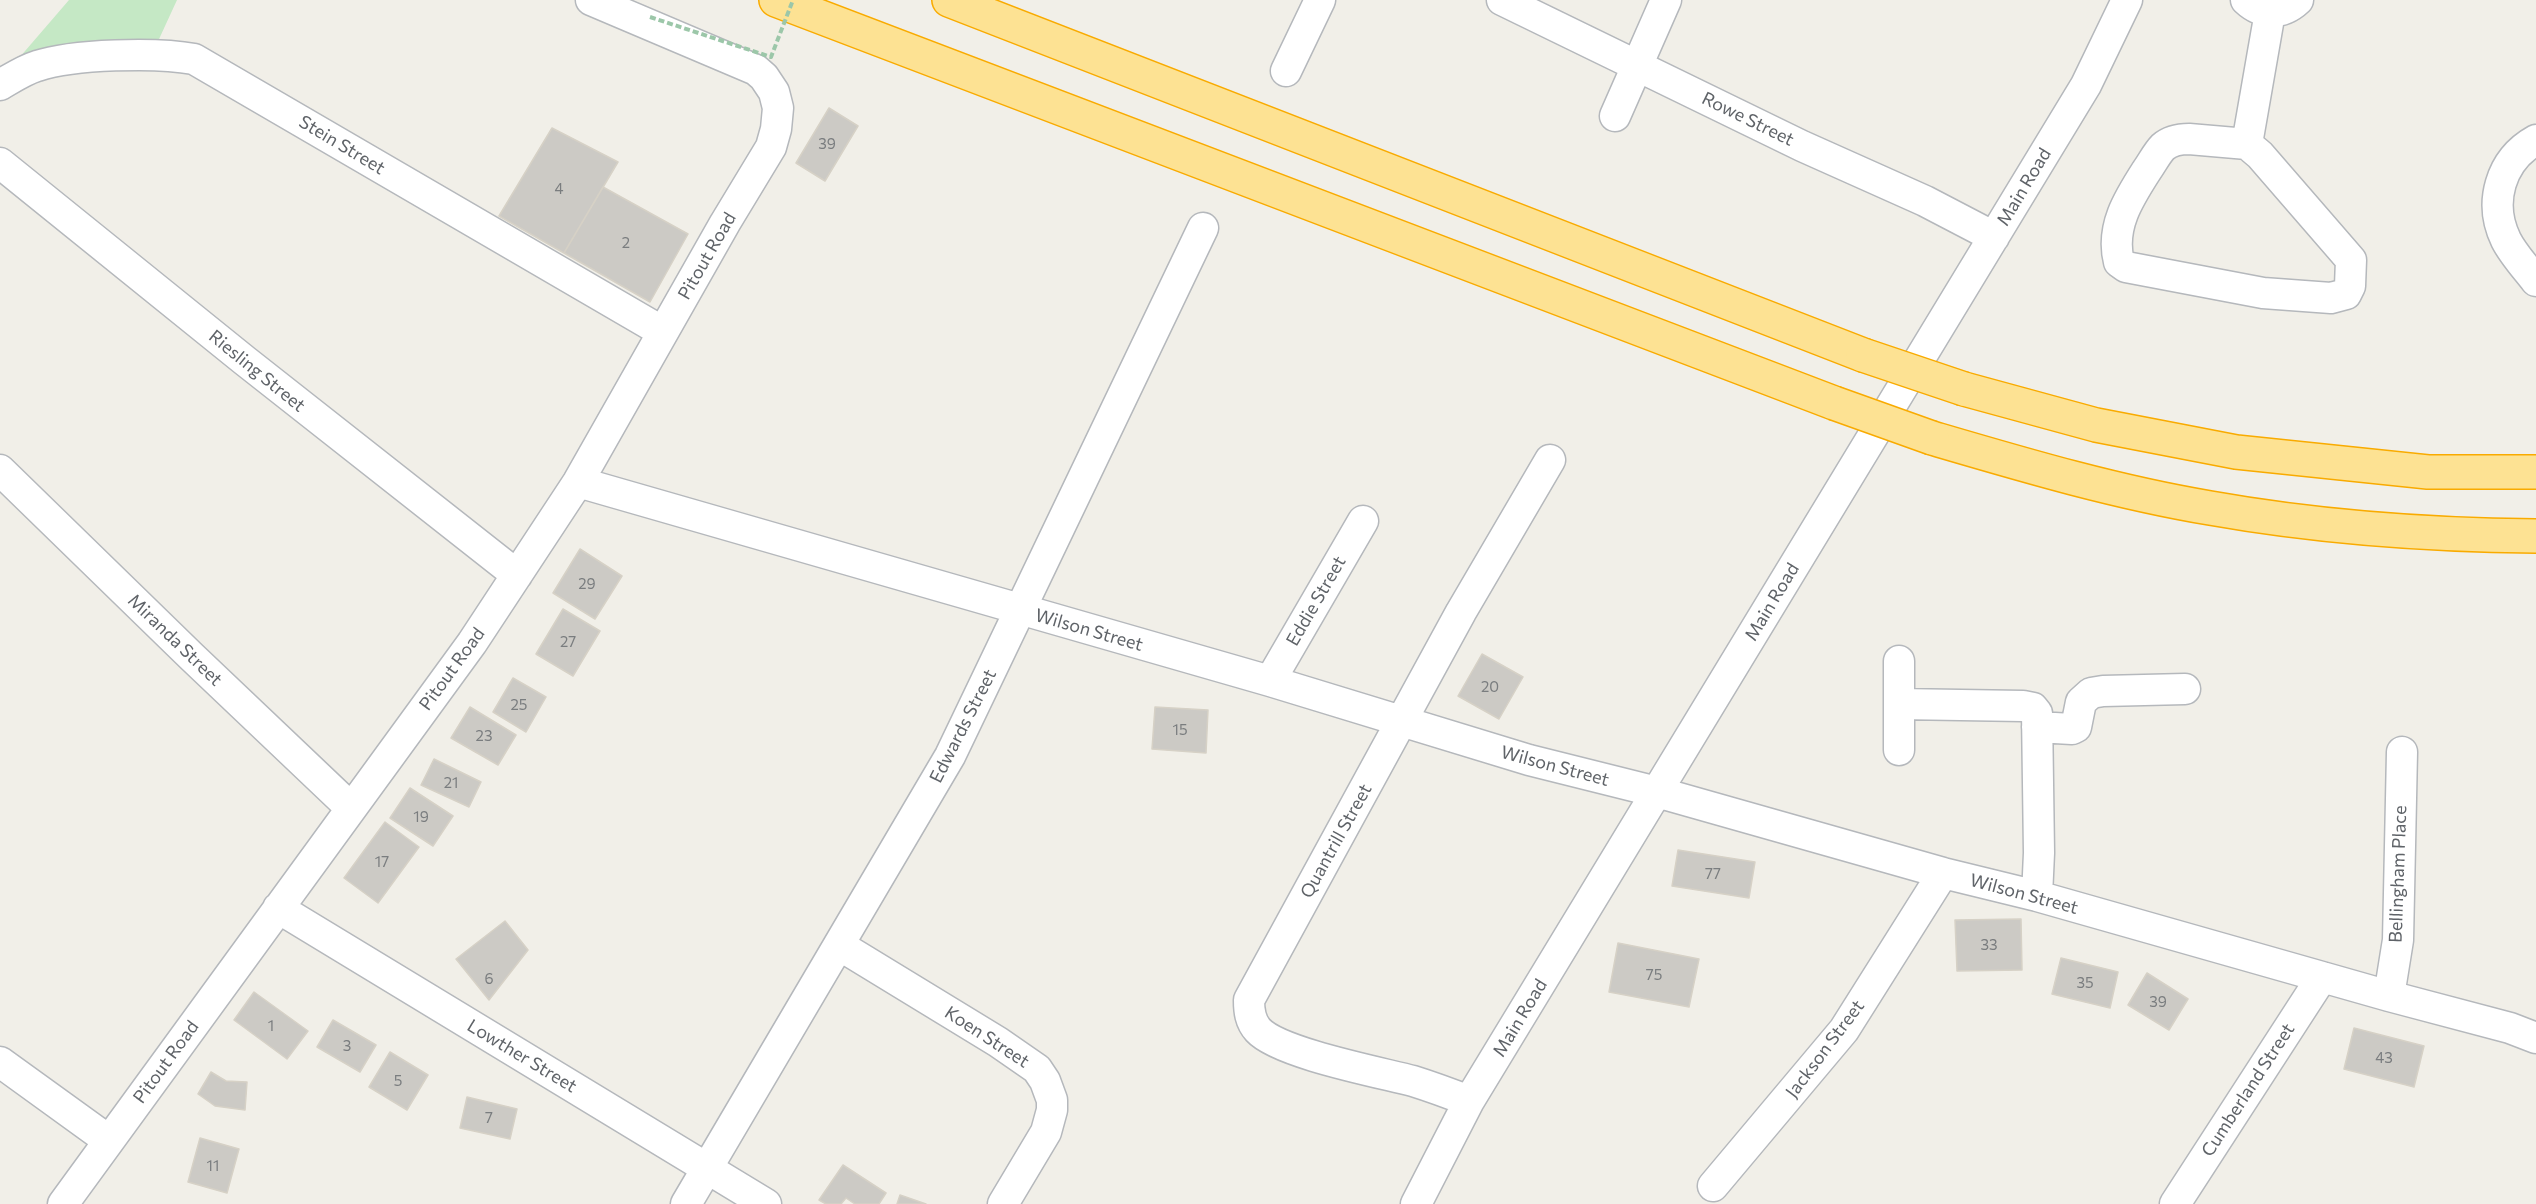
<!DOCTYPE html>
<html>
<head>
<meta charset="utf-8">
<style>
  body { margin:0 }
  canvas { display:block; background:#f1efe8 }
</style>
</head>
<body>
<canvas width="2536" height="1204"></canvas>
<script>
const context = document.querySelector('canvas').getContext('2d');
context.lineJoin = 'round';
function fillPath(path, color) {
  context.fillStyle = color;
  context.fill(path, 'evenodd');
}
function stroke(path, color, width, dash) {
  context.strokeStyle = color;
  context.lineWidth = width;
  context.lineCap = dash ? 'butt' : 'round';
  context.setLineDash(dash || []);
  context.stroke(path);
}
function write(font, color, halo, rows, align = 'center') {
  context.font = font + ' Commissioner,sans-serif';
  context.lineWidth = 4.5;
  context.setLineDash([]);
  context.textBaseline = 'middle';
  context.strokeStyle = halo;
  context.fillStyle = color;
  for (const [text, x, y, turn = 0] of rows) {
    context.save();
    context.translate(x, y);
    context.rotate((+turn || 0) * Math.PI / 180);
    context.textAlign = isNaN(turn) ? turn : align;
    if (halo) context.strokeText(text, 0, 0);
    context.fillText(text, 0, 0);
    context.restore();
  }
}
const green = new Path2D(`
  M 69,0 L 177,0 L 154,50 L 19,58 Z`);
const building = new Path2D(`
  M 829,108 L 858,126 L 825,181 L 796,163 Z
  M 552,128 L 618,162 L 564,253 L 499,216 Z
  M 603,187 L 688,234 L 650,302 L 564,253 Z
  M 580,549 L 622,576 L 595,619 L 553,593 Z
  M 563,609 L 600,631 L 573,676 L 536,654 Z
  M 1482,654 L 1523,677 L 1499,719 L 1458,696 Z
  M 513,678 L 546,697 L 526,732 L 493,712 Z
  M 470,707 L 516,735 L 498,765 L 451,738 Z
  M 1155,707 L 1208,710 L 1206,753 L 1152,749 Z
  M 434,759 L 481,782 L 469,807 L 421,785 Z
  M 410,788 L 453,816 L 433,846 L 390,818 Z
  M 385,822 L 419,847 L 378,903 L 344,878 Z
  M 1678,850 L 1755,862 L 1749,898 L 1672,886 Z
  M 2021,919 L 2022,970 L 1957,971 L 1955,920 Z
  M 505,921 L 528,950 L 489,1000 L 456,959 Z
  M 1618,943 L 1699,959 L 1689,1007 L 1609,992 Z
  M 2061,958 L 2118,972 L 2110,1008 L 2052,994 Z
  M 2147,973 L 2188,999 L 2169,1030 L 2128,1005 Z
  M 254,992 L 308,1031 L 287,1059 L 234,1020 Z
  M 333,1020 L 376,1045 L 360,1072 L 317,1047 Z
  M 2354,1028 L 2424,1046 L 2414,1087 L 2344,1069 Z
  M 390,1052 L 428,1075 L 407,1110 L 369,1087 Z
  M 211,1072 L 226,1081 L 247,1082 L 245,1110 L 215,1106 L 198,1094 Z
  M 467,1097 L 517,1109 L 510,1139 L 460,1128 Z
  M 200,1138 L 239,1149 L 227,1193 L 188,1182 Z
  M 843,1165 L 886,1193 L 879,1204 L 855,1204 L 846,1198 L 841,1204 L 826,1204 L 819,1200 Z
  M 900,1195 L 926,1204 L 897,1204 Z`);
const minor = new Path2D(`
  M 1502,0 L 1802,146 L 1925,201 L 1994,237
  M 2246,0 C 2262,15 2282,15 2298,0
  M 1286,71 L 1320,0
  M 0,85 C 12,78 24,70 37,66 C 73,54 157,52 194,59 L 663,332
  M 1615,116 L 1666,0
  M 2189,139 L 2247,144 L 2260,155 L 2351,260 L 2350,286 L 2346,294 L 2331,298 L 2263,293 L 2126,267 L 2119,262 C 2110,227 2129,198 2147,170 C 2152,163 2157,153 2163,147 C 2171,140 2180,139 2189,139 Z
  M 2536,140 C 2500,160 2488,203 2506,240 C 2513,254 2526,268 2536,281
  M 2247,144 L 2270,12
  M 0,163 L 244,360 L 517,575
  M 0,470 L 191,656 L 351,808
  M 578,482 L 1270,681 L 1529,760 L 1657,792 L 1943,873 L 2037,896 L 2389,996 L 2510,1028 L 2536,1038
  M 1270,681 L 1363,521
  M 1899,704 L 2023,706 L 2033,708 L 2037,713 L 2039,853 L 2037,896
  M 2037,727 L 2072,729 L 2076,727 L 2081,702 L 2091,693 L 2103,691 L 2185,689
  M 1899,750 L 1899,661
  M 278,908 L 766,1204
  M 839,945 L 998,1042 L 1037,1069 L 1045,1081 L 1052,1100 L 1052,1110 L 1046,1132 L 1003,1204
  M 2389,996 L 2398,940 L 2402,752
  M 0,1062 L 108,1140
  M 1469,1101 C 1451,1094 1432,1087 1413,1081 C 1378,1072 1279,1053 1258,1030 C 1250,1021 1249,1011 1249,1000 L 1461,612 L 1550,460
  M 1713,1186 L 1844,1030 L 1943,873
  M 63,1204 L 472,643 L 578,482 L 725,223 L 771,147 L 776,129 L 778,108 L 774,92 L 764,77 L 756,70 L 591,0
  M 686,1204 L 950,756 L 1203,228
  M 1416,1204 L 1469,1101 L 2086,85 L 2127,0
  M 2175,1204 L 2322,977`);
const highway = new Path2D(`
  M 776,0 L 1834,403
  M 949,0 L 1863,355
  M 1964,389 L 2096,425 L 2236,452 L 2428,472 L 2536,472
  M 1932,438 C 2024,465 2115,492 2210,508 C 2317,527 2427,535 2536,536`);
const pathBridge = new Path2D(`
  M 650,17 L 771,57 L 793,0`);
const highwayBridge = new Path2D(`
  M 1863,355 L 1964,389
  M 1834,403 L 1932,438`);
const numberNames = [
  ["39",827,144],
  ["4",559,189],
  ["2",626,243],
  ["29",587,584],
  ["27",568,642],
  ["20",1490,687],
  ["25",519,705],
  ["15",1180,730],
  ["23",484,736],
  ["21",451,783],
  ["19",421,817],
  ["17",382,862],
  ["77",1713,874],
  ["33",1989,945],
  ["75",1654,975],
  ["6",489,979],
  ["35",2085,983],
  ["39",2158,1002],
  ["1",271,1026],
  ["3",347,1046],
  ["43",2384,1058],
  ["5",398,1081],
  ["7",489,1118],
  ["11",213,1166]
];
const streetNames = [
  ["Rowe Street",1748,119,26],
  ["Stein Street",342,145,31],
  ["Main Road",2024,187,-59],
  ["Pitout Road",707,256,-60],
  ["Riesling Street",257,371,39],
  ["Eddie Street",1316,601,-60],
  ["Main Road",1772,602,-59],
  ["Wilson Street",1089,630,16],
  ["Miranda Street",175,640,44],
  ["Pitout Road",452,669,-54],
  ["Edwards Street",963,726,-63],
  ["Wilson Street",1555,766,15],
  ["Quantrill Street",1336,841,-61],
  ["Bellingham Place",2398,874,-88],
  ["Wilson Street",2024,894,15],
  ["Main Road",1520,1018,-59],
  ["Koen Street",987,1037,33],
  ["Jackson Street",1825,1049,-53],
  ["Lowther Street",522,1056,31],
  ["Pitout Road",166,1062,-54],
  ["Cumberland Street",2248,1090,-57]
];
fillPath(green, '#c5e8c5');
fillPath(building, '#cccac5');
stroke(building, '#d6d1c6', 1.5);
stroke(minor, '#b5b8bc', 33);
stroke(highway, '#f9ab00', 36);
stroke(minor, '#fff', 30);
stroke(highway, '#fde293', 33);
stroke(highwayBridge, '#f9ab00', 36, []);
stroke(pathBridge, '#9cc7a9', 4, [6, 3]);
stroke(highwayBridge, '#fde293', 33);
write('15px', '#7a7d7f', null, numberNames);
write('18px', '#5f6368', '#fff', streetNames);
</script>
</body>
</html>
